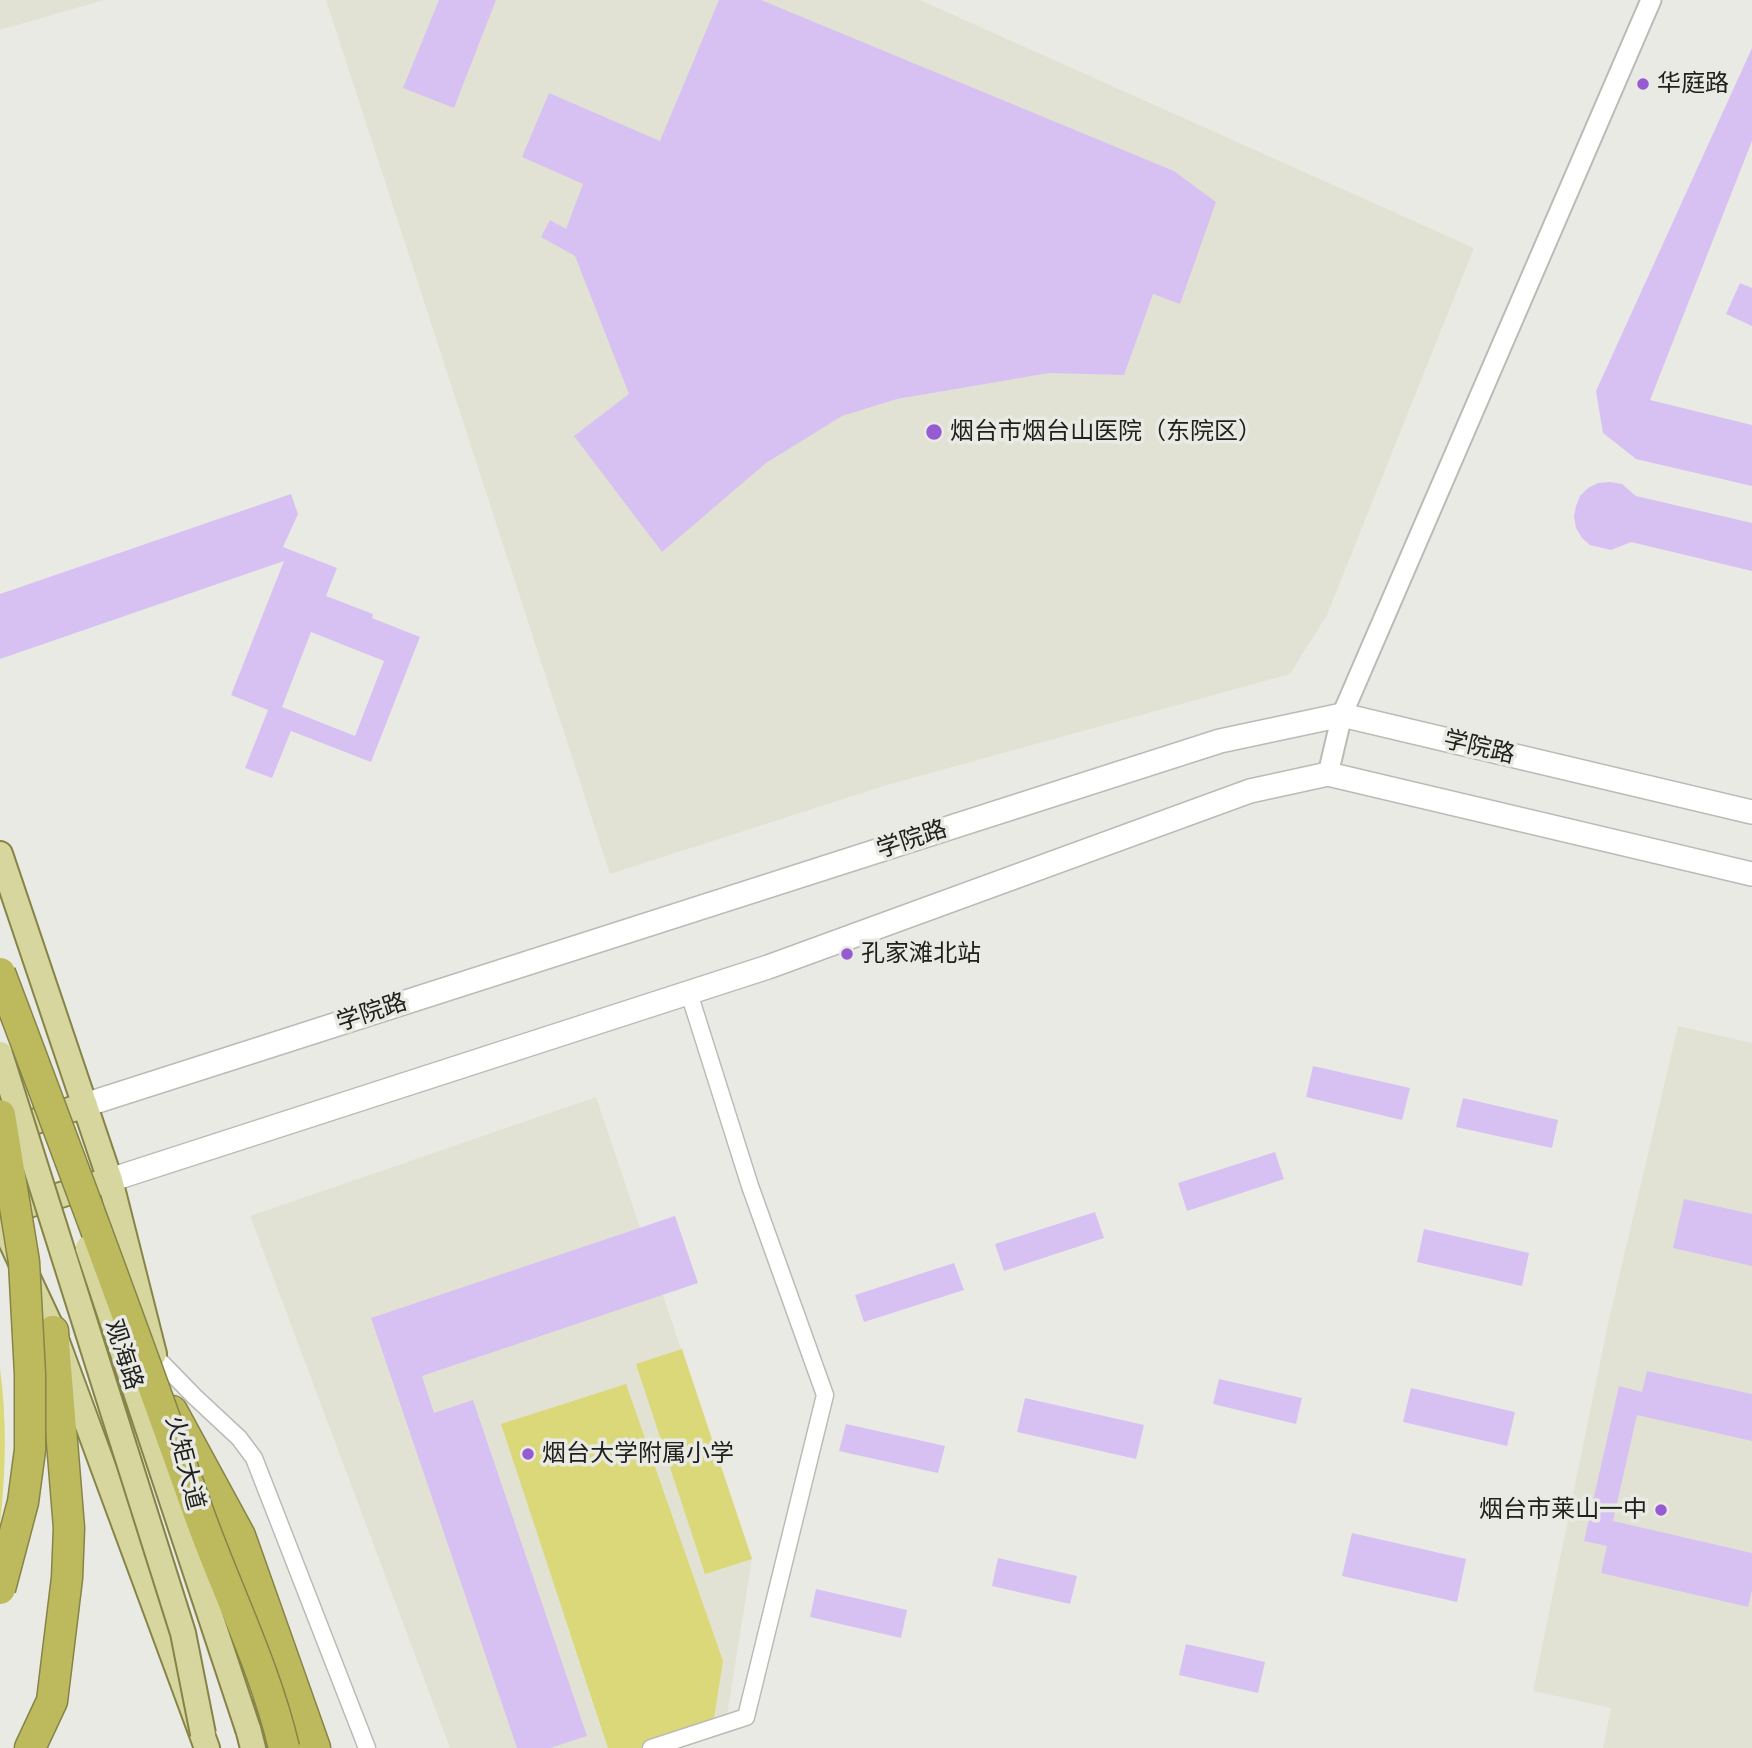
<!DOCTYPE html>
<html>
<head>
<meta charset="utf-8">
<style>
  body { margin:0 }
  canvas { display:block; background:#eaeae4 }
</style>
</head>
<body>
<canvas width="1752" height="1748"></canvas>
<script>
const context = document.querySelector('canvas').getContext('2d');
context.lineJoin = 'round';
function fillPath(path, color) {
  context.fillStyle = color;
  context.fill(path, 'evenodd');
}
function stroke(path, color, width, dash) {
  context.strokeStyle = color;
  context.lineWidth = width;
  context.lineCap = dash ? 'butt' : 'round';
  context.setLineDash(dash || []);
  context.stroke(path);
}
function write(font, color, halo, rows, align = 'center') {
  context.font = font + ' Arial,"Noto Sans SC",sans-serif';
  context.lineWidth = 7;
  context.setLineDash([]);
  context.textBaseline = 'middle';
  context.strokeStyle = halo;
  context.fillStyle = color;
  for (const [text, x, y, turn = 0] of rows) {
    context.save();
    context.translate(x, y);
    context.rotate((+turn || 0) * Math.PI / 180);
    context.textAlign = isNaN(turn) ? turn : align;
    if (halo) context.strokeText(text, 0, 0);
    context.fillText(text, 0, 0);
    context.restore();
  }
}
const built = new Path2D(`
  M 0,0 L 104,0 L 0,30 Z
  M 326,0 L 920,0 L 1474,248 L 1327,615 L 1290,674 L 887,785 L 610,874 Z
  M 1678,1026 L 1752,1043 L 1752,1748 L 1603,1748 L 1611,1708 L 1533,1691 L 1607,1328 Z
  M 596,1097 L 752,1559 L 726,1722 L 668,1748 L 450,1748 L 250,1216 Z`);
const green = new Path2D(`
  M 682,1349 L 752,1559 L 705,1574 L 636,1364 Z
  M 0,1368 C 7,1420 6,1471 0,1524 Z
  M 626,1384 L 723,1661 L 714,1718 L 649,1748 L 608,1748 L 501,1424 Z`);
const building = new Path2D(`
  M 439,0 L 496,0 L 454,108 L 403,88 Z
  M 719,0 L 761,0 L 1174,171 L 1216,202 L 1180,304 L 1153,294 L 1124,375 L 1049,373 L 897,399 L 842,416 L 766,463 L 662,552 L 574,436 L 629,394 L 575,256 L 541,237 L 550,220 L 566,229 L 583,184 L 522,157 L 549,93 L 660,141 Z
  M 1752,48 L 1752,141 L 1650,400 L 1752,425 L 1752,486 L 1636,459 L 1603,433 L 1596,391 Z
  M 1740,283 L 1752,288 L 1752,326 L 1726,314 Z
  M 1610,482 L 1622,484 L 1636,496 L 1752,523 L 1752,571 L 1631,542 L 1611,550 L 1590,545 L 1582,538 L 1576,528 L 1574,517 L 1576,506 L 1580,496 L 1588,488 L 1598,483 Z
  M 291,494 L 298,514 L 283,547 L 337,568 L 326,596 L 373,614 L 372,618 L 420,637 L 371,762 L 291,731 L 272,778 L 245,768 L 268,710 L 231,695 L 284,561 L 0,659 L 0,594 ZM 311,632 L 384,661 L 355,736 L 282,707 Z
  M 1313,1066 L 1410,1088 L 1402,1120 L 1306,1097 Z
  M 1463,1098 L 1558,1120 L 1552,1148 L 1456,1127 Z
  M 1275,1152 L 1284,1179 L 1187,1211 L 1178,1183 Z
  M 1684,1199 L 1752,1214 L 1752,1266 L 1673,1248 Z
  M 1095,1212 L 1104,1238 L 1004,1271 L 995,1244 Z
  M 675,1216 L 698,1283 L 422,1376 L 434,1413 L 473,1400 L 587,1736 L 550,1748 L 517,1748 L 371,1318 Z
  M 1424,1229 L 1529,1253 L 1522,1286 L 1417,1262 Z
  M 954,1263 L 964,1290 L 864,1322 L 855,1295 Z
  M 1647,1371 L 1752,1394 L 1752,1441 L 1637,1415 L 1613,1521 L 1752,1553 L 1752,1590 L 1748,1607 L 1601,1573 L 1607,1546 L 1584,1541 L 1619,1386 L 1642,1392 Z
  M 1219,1379 L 1302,1398 L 1296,1424 L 1213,1404 Z
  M 1411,1388 L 1515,1412 L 1507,1446 L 1403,1422 Z
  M 1025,1398 L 1144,1425 L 1136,1459 L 1017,1432 Z
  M 846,1424 L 945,1446 L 938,1473 L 839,1451 Z
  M 1352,1533 L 1466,1559 L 1457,1602 L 1342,1576 Z
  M 998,1558 L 1077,1576 L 1070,1604 L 992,1586 Z
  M 816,1589 L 907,1610 L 901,1638 L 810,1617 Z
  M 1186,1644 L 1265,1662 L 1258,1693 L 1179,1675 Z`);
const minor = new Path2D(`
  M 154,1355 L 195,1397 L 239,1438 L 254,1458 L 367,1748
  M 651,1748 L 746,1717 L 825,1395 L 750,1186 L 689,993`);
const tertiary = new Path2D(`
  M 1328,774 L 1342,715 L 1651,0`);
const secondary = new Path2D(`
  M 85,1105 L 1220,741 L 1342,715 L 1752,812
  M 110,1180 L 768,967 L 1250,791 L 1328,774 L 1752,874`);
const primary = new Path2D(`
  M 0,854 L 110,1180 L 154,1354
  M 3,1132 L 85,1105
  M 0,1214 L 99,1183
  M 0,1218 L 53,1331 L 207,1748
  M 243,1709 L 253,1748`);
const motorway = new Path2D(`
  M 172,1411 L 240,1536 L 315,1748
  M 30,1748 L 52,1701 L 67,1578 L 69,1528 L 53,1331`);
const primaryBridge = new Path2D(`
  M 0,1054 L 183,1633 L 203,1734
  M 88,1248 L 248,1729`);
const motorwayBridge = new Path2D(`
  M 0,973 C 68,1153 135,1333 199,1514 C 227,1592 265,1667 284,1748
  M 0,1115 L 24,1262 L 30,1374 L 30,1450 L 23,1502 L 0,1589`);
const markers = [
  [1643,84,7,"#965ad1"],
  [934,432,9,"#965ad1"],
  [847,954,7,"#965ad1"],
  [528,1454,7,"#965ad1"],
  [1661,1510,7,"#965ad1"]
];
const poiNames = [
  ["华庭路",1657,84],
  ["烟台市烟台山医院（东院区）",950,432],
  ["孔家滩北站",861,954],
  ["烟台大学附属小学",542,1454],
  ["烟台市莱山一中",1647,1510,"right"]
];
const streetNames = [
  ["学院路",1479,748,13],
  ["学院路",912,840,-18],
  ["学院路",372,1013,-18],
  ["观海路",123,1355,72],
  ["火矩大道",184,1463,76]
];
fillPath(built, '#e2e2d4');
fillPath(green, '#dbd879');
fillPath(building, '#d7c1f3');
stroke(minor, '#bbbbb5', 19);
stroke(tertiary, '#bbbbb5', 23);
stroke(secondary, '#bbbbb5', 26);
stroke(primary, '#868447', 28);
stroke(motorway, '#868447', 33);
stroke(minor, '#fff', 16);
stroke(tertiary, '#fff', 19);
stroke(secondary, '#fff', 23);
stroke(primary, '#d7d69e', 24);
stroke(motorway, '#bdba5d', 30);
stroke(primaryBridge, '#868447', 28, []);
stroke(motorwayBridge, '#868447', 33, []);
stroke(primaryBridge, '#d7d69e', 24);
stroke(motorwayBridge, '#bdba5d', 30);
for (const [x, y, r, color] of markers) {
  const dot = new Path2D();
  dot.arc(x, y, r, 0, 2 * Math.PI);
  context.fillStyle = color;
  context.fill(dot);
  stroke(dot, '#eaeae4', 2.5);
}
write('24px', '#20201d', '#eaeae4', poiNames, 'left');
write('24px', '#20201d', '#eaeae4', streetNames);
</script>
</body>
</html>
